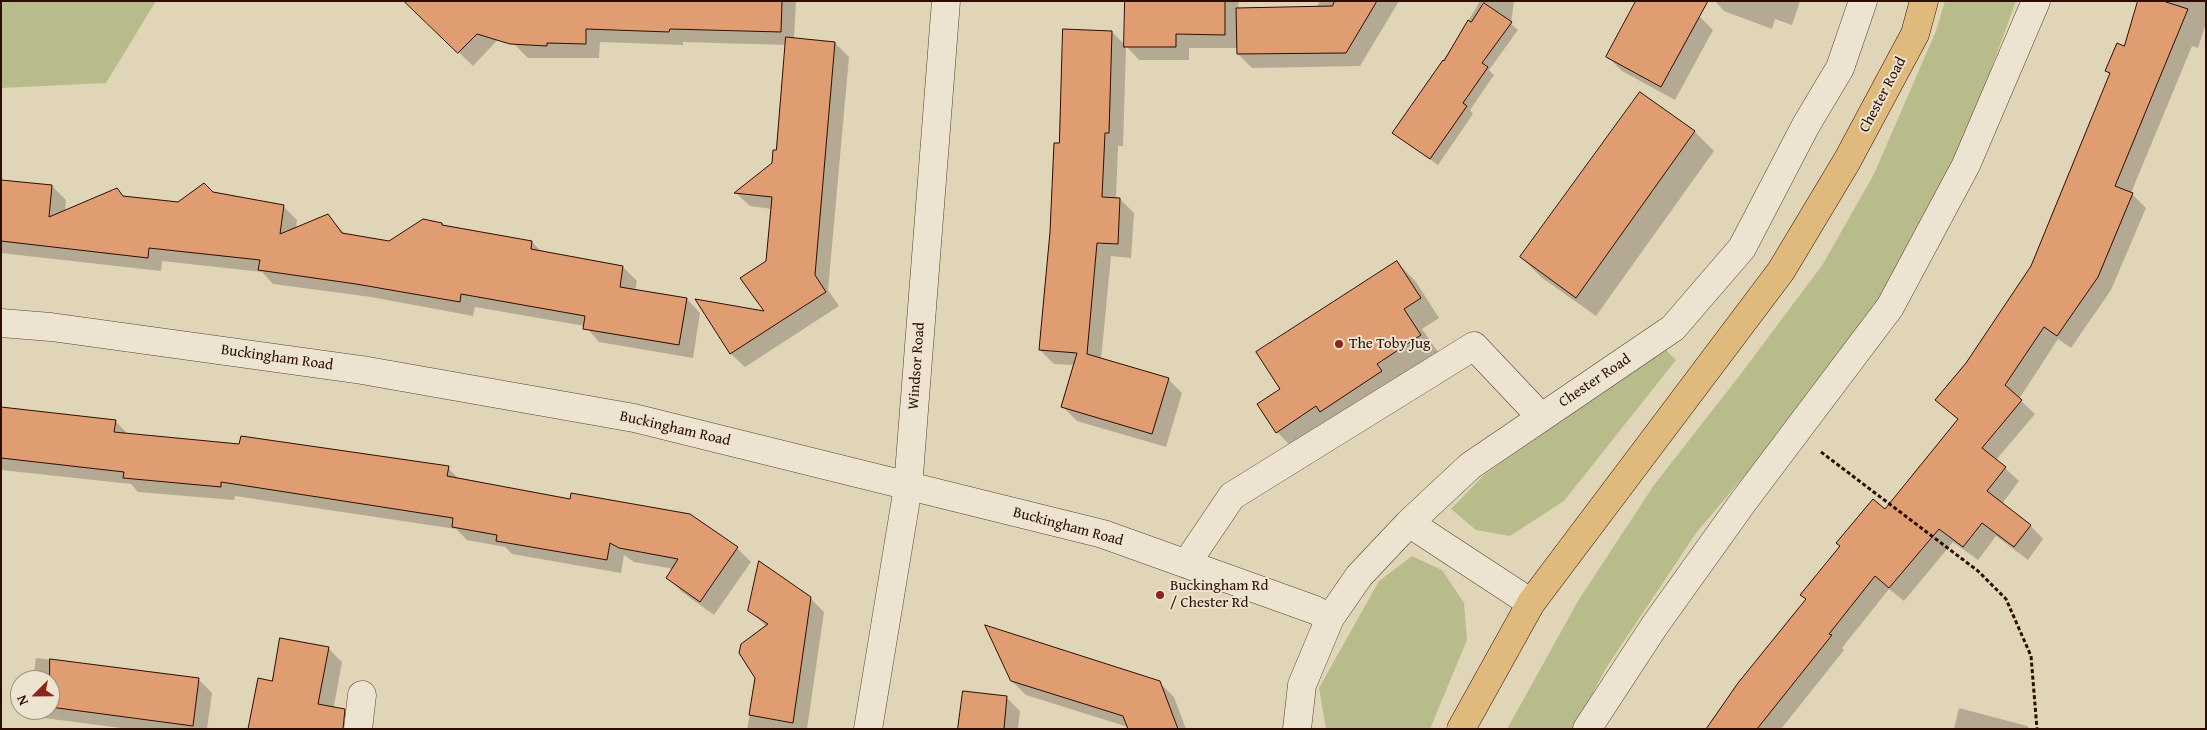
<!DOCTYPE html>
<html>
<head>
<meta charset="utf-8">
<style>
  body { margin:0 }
  #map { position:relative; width:2207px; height:730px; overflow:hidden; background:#e1d5b8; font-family:"Gentium Book Plus",serif }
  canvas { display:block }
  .frame { position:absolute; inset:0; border:2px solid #2d0d00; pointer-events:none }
  .north { position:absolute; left:10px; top:670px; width:50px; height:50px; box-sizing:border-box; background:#ece4d1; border:1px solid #a08e7d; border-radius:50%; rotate:247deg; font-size:14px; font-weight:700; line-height:20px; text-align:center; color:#2d0d00 }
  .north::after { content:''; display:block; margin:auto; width:18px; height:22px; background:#8f2418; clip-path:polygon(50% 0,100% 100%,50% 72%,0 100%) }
</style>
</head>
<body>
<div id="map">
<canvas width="2207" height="730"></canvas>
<div class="frame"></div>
<div class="north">N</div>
</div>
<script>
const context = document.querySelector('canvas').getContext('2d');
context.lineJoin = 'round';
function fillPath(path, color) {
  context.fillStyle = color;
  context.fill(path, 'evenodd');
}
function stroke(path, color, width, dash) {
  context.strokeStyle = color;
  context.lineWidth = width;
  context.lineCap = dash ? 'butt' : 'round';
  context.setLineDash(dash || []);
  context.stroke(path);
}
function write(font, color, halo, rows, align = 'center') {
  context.font = font + ' "Gentium Book Plus",serif';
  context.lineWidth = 4;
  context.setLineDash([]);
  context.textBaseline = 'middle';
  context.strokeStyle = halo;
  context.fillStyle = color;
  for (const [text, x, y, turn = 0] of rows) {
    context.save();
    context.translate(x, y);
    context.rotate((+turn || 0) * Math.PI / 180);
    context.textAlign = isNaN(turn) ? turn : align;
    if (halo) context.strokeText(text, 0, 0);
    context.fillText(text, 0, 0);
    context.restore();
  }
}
const green = new Path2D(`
  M 1,1 L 156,1 L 106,83 L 1,88 Z
  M 1945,1 L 2016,1 L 1956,165 L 1890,289 L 1751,468 L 1696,533 L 1606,668 L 1574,729 L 1507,729 L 1578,601 L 1654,485 L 1740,375 L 1823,264 L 1874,174 L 1936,31 Z
  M 1665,349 L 1676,360 L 1564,501 L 1510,536 L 1476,530 L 1451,509 L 1484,475 Z
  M 1412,556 L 1442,570 L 1464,603 L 1467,640 L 1430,729 L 1326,729 L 1319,688 L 1379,581 Z`);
const shadow = new Path2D(`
  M 516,1 L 796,1 L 794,39 L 835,43 L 849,57 L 828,290 L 839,306 L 745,367 L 731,354 L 697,301 L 767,312 L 767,262 L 772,209 L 750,206 L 736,193 L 773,164 L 777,152 L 787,45 L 683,42 L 683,45 L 600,42 L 599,58 L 528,58 L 514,44 Z
  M 1126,1 L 1239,1 L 1238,9 L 1316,8 L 1320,1 L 1399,1 L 1360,66 L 1252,68 L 1238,54 L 1238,48 L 1189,48 L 1189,60 L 1139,60 L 1126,46 L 1123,146 L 1118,146 L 1116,199 L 1120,199 L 1134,213 L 1131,258 L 1111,256 L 1101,360 L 1168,379 L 1182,393 L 1166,447 L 1077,421 L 1063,407 L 1075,365 L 1054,364 L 1040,350 L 1061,144 L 1112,32 L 1126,46 Z
  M 1480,1 L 1514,1 L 1511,24 L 1518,30 L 1489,70 L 1494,75 L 1470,110 L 1473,114 L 1438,165 L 1393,133 L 1459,37 Z
  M 1715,1 L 1800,1 L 1792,25 L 1775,19 L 1772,29 L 1724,11 Z
  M 2139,1 L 2206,1 L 2206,23 L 2198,48 L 2192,46 L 2131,193 L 2146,208 L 2111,290 L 2071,348 L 2058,339 L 2019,399 L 2035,414 L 1996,460 L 2019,481 L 2002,504 L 2030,525 L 2043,539 L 2028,560 L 1996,536 L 1978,560 L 1953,542 L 1904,601 L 1889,589 L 1842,648 L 1844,650 L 1781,729 L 1707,729 L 1807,600 L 1802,595 L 1885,511 L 1959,420 L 1937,400 L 1967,364 L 2032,267 L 2110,74 L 2106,70 L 2125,48 Z
  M 420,15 L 505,32 L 473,66 Z
  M 1699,16 L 1713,30 L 1675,100 L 1622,71 L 1608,57 Z
  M 1641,94 L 1695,132 L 1714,151 L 1596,316 L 1541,277 L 1521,257 Z
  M 1,182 L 52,186 L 66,200 L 65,212 L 124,197 L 179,204 L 212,193 L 283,206 L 297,220 L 296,228 L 327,215 L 346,235 L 389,242 L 441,224 L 532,242 L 542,252 L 623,267 L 637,281 L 635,291 L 687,299 L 700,313 L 693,358 L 599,342 L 585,326 L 475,307 L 473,316 L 371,297 L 273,284 L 262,272 L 162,261 L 161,271 L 1,253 Z
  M 1397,262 L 1416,282 L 1439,318 L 1422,329 L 1440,355 L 1296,451 L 1277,432 L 1281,389 Z
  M 1,408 L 115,421 L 129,435 L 448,468 L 460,480 L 737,548 L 751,562 L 714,615 L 682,592 L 668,578 L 674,569 L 634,562 L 624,555 L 621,573 L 512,554 L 505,547 L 467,540 L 456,529 L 235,496 L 234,500 L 138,492 L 131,484 L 1,470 Z
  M 810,598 L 824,612 L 807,729 L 747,729 L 767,627 L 749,610 Z
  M 328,648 L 342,662 L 332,717 L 273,682 Z
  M 36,658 L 198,679 L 212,693 L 207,729 L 129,729 L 44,718 L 37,710 L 50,710 L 50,680 L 33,680 Z
  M 1012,681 L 1159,682 L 1174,697 L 1186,729 L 1129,729 L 1128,727 L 1026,695 Z
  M 1006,697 L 1020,711 L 1018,729 L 960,729 Z
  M 1959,708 L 2027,726 L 2030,729 L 1954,729 Z`);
const building = new Path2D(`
  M 404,1 L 782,1 L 781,32 L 670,29 L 669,32 L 586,29 L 586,44 L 547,43 L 547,46 L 510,44 L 477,34 L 458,53 Z
  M 1125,1 L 1225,1 L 1225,35 L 1176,34 L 1176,47 L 1124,47 Z
  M 1335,1 L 1377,1 L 1346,53 L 1237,54 L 1236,8 L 1332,6 Z
  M 1636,1 L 1708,1 L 1661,87 L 1606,57 Z
  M 2138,1 L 2163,1 L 2188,9 L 2115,186 L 2133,193 L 2098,277 L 2057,336 L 2044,327 L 2005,385 L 2022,400 L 1982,448 L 2006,467 L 1987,491 L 2031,525 L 2014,547 L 1982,523 L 1963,547 L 1939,529 L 1889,588 L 1875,576 L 1829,634 L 1832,635 L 1757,729 L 1706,729 L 1738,683 L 1806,599 L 1800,595 L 1840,546 L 1836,543 L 1873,499 L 1885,509 L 1958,419 L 1935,400 L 1966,363 L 2031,266 L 2110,73 L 2105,71 L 2117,43 L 2124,46 Z
  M 1484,3 L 1512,22 L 1482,63 L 1488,67 L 1463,103 L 1467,106 L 1430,159 L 1392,133 L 1443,60 L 1444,61 L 1468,20 L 1471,22 Z
  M 1063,29 L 1112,31 L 1109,133 L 1105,133 L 1102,197 L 1120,198 L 1118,244 L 1097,243 L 1087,354 L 1169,378 L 1152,434 L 1061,407 L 1077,353 L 1039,350 L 1050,232 L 1054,143 L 1059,143 Z
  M 786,37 L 835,42 L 815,275 L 826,292 L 730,354 L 695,299 L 764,311 L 740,278 L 766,261 L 772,197 L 734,193 L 772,163 L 773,150 L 776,150 Z
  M 1640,92 L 1695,131 L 1576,298 L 1520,257 Z
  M 1,180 L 52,185 L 49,217 L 117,188 L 123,196 L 178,202 L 204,183 L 213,192 L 284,205 L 280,234 L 328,214 L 342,233 L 389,241 L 423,219 L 442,223 L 442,225 L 532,241 L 531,249 L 623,266 L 620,287 L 687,298 L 679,345 L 583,329 L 585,316 L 461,294 L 460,302 L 356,284 L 258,270 L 260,260 L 149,248 L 148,258 L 1,241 Z
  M 1397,261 L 1421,298 L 1404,309 L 1421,335 L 1377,364 L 1382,371 L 1320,412 L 1316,406 L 1276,433 L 1257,404 L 1280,389 L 1256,352 Z
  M 1,407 L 116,420 L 114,432 L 239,444 L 241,436 L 449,466 L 447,476 L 570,499 L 571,493 L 690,514 L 738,547 L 700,602 L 666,578 L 678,559 L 619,548 L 610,543 L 607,560 L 496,541 L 497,535 L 452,527 L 453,518 L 221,482 L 221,487 L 123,478 L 124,472 L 1,458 Z
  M 759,561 L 811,597 L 793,723 L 749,715 L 755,678 L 739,653 L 741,644 L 768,624 L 748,611 Z
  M 985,625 L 1160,681 L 1178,729 L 1128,729 L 1123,716 L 1011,681 Z
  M 280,638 L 329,647 L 318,704 L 345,709 L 343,729 L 248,729 L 258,678 L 272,681 Z
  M 50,659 L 199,678 L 193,726 L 50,707 Z
  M 963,691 L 1007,696 L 1004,729 L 958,729 Z`);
const path = new Path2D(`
  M 1821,452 L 1978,571 L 2006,599 L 2031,656 L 2037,729`);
const minor = new Path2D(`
  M 1,323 L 51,327 L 362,370 L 634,418 L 1103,534 L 1315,610 L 1330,618
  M 1409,523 L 1531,603
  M 1186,564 L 1232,496 L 1474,346 L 1541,417
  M 358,729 L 362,695
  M 868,729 L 908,487 L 946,1
  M 1297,729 L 1302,685 L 1330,618 L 1359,576 L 1409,523 L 1470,466 L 1673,328 L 1742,248 L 1806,125 L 1840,68 L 1863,1
  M 1587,729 L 1655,625 L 1743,502 L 1890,307 L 1966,165 L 2036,1`);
const major = new Path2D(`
  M 1461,729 L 1531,603 L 1781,271 L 1847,161 L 1915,34 L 1924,1`);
const markers = [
  [1339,344,5,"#8f2418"],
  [1160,595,5,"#8f2418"]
];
const streetNames = [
  ["Chester Road",1883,95,-62],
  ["Buckingham Road",277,358,8],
  ["Windsor Road",917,366,-86],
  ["Chester Road",1595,381,-34],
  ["Buckingham Road",675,429,13],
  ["Buckingham Road",1068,527,15]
];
const poiNames = [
  ["The Toby Jug",1349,344],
  ["Buckingham Rd",1170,586],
  ["/ Chester Rd",1170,603]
];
fillPath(green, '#b8bc8b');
fillPath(shadow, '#0003');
fillPath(building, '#df9d71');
stroke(building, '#2d0d00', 1);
stroke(minor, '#5a3f2e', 29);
stroke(major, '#2d0d00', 29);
stroke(path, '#2d0d00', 3, [4, 2.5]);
stroke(minor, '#ece4d1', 28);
stroke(major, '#e0ba7c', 28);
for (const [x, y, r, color] of markers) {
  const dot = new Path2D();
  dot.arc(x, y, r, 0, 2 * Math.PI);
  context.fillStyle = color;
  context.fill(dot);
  stroke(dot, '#ece4d1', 2);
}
write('15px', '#2d0d00', '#ece4d1', streetNames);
write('15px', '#2d0d00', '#ece4d1', poiNames, 'left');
</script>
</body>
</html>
